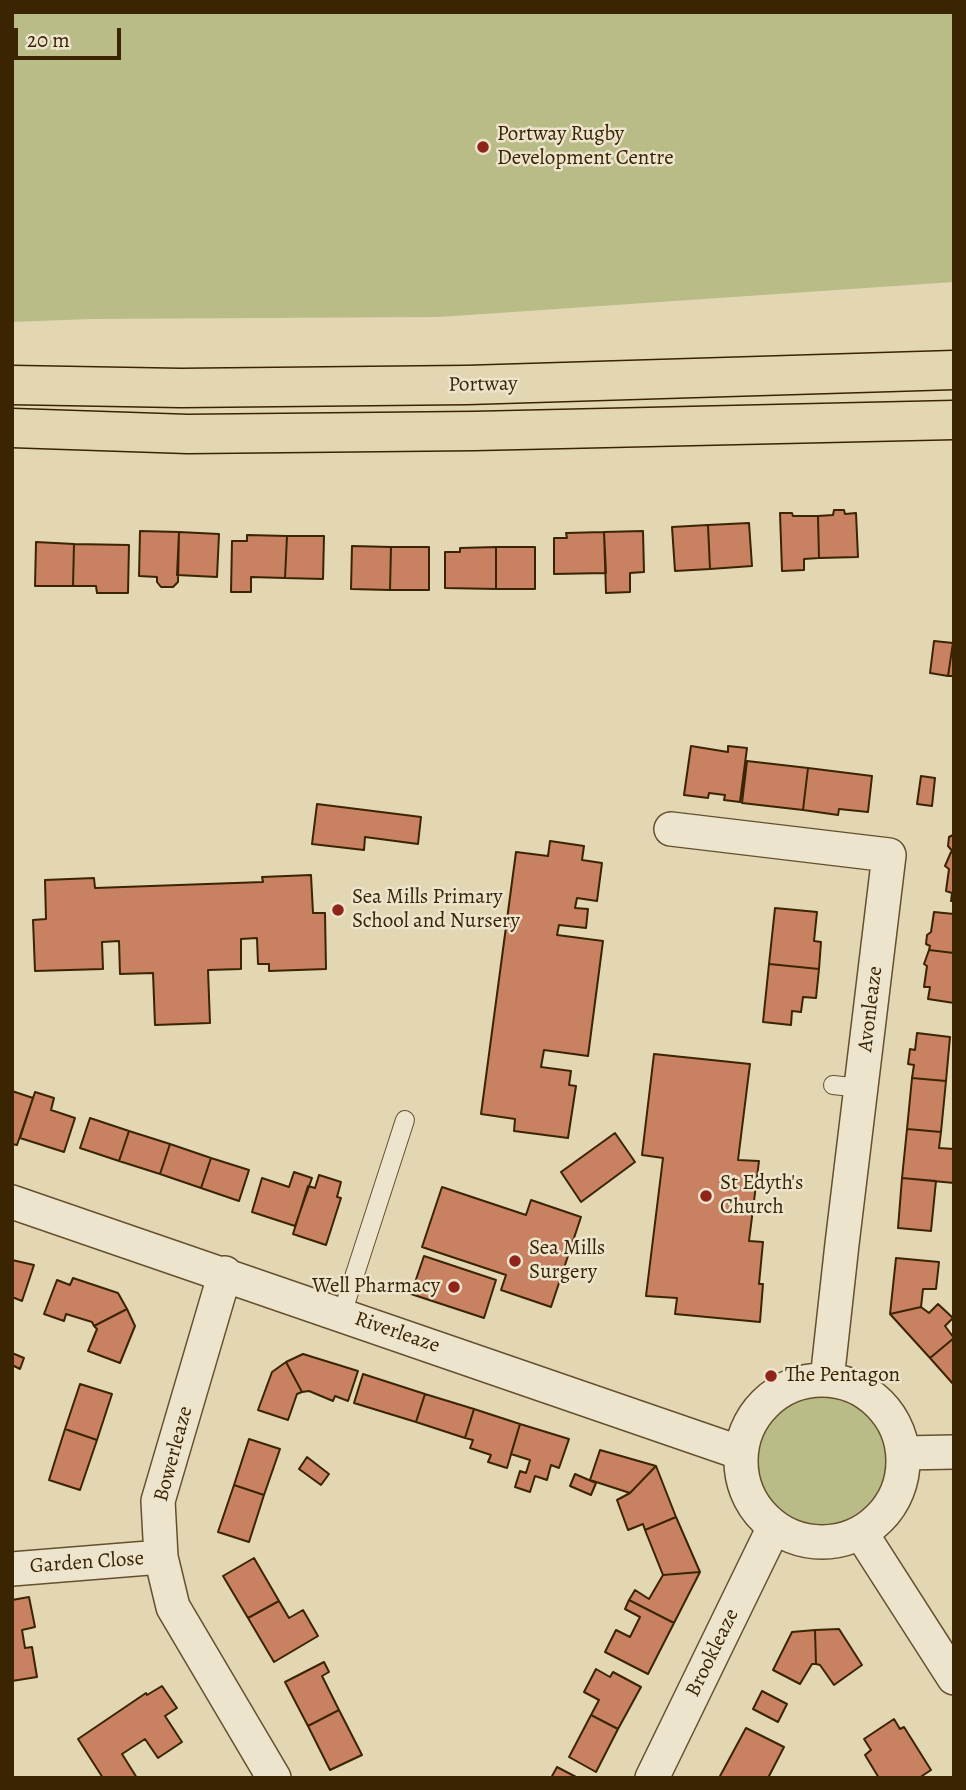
<!DOCTYPE html>
<html>
<head>
<meta charset="utf-8">
<style>
  body { margin:0 }
  #map { position:relative; width:966px; height:1790px; overflow:hidden; background:#e3d6b3; font-family:Alegreya,serif }
  canvas { display:block }
  .frame { position:absolute; inset:0; border:14px solid #3b2401; pointer-events:none }
  .scale { position:absolute; left:14px; top:28px; width:107px; height:32px; box-sizing:border-box; border:4px solid #3b2401; border-top:0; padding-left:9px; font-size:21px; line-height:24px; white-space:nowrap; color:#3b2401; -webkit-text-stroke:5px #ede4ce; paint-order:stroke }
</style>
</head>
<body>
<div id="map">
<canvas width="966" height="1790"></canvas>
<div class="frame"></div>
<div class="scale">20 m</div>
</div>
<script>
const context = document.querySelector('canvas').getContext('2d');
context.lineJoin = 'round';
function fillPath(path, color) {
  context.fillStyle = color;
  context.fill(path, 'evenodd');
}
function stroke(path, color, width, dash) {
  context.strokeStyle = color;
  context.lineWidth = width;
  context.lineCap = dash ? 'butt' : 'round';
  context.setLineDash(dash || []);
  context.stroke(path);
}
function write(font, color, halo, rows, align = 'center') {
  context.font = font + ' Alegreya,serif';
  context.lineWidth = 5;
  context.setLineDash([]);
  context.textBaseline = 'middle';
  context.strokeStyle = halo;
  context.fillStyle = color;
  for (const [text, x, y, turn = 0] of rows) {
    context.save();
    context.translate(x, y);
    context.rotate((+turn || 0) * Math.PI / 180);
    context.textAlign = isNaN(turn) ? turn : align;
    if (halo) context.strokeText(text, 0, 0);
    context.fillText(text, 0, 0);
    context.restore();
  }
}
const green = new Path2D(`
  M 12,12 L 954,12 L 954,282 L 439,317 L 91,319 L 12,322 Z
  M757 1460a66 66 0 1 1 132 0a66 66 0 1 1-132 0Z`);
const building = new Path2D(`
  M 834,510 L 844,510 L 845,514 L 856,513 L 858,557 L 819,558 L 818,516 L 833,515 Z
  M 780,513 L 792,513 L 793,516 L 818,516 L 819,558 L 804,559 L 804,570 L 782,571 Z
  M 749,523 L 752,566 L 710,569 L 708,525 Z
  M 708,525 L 710,569 L 675,571 L 672,527 Z
  M 140,531 L 179,532 L 178,582 L 173,587 L 161,587 L 157,582 L 157,577 L 139,576 Z
  M 643,531 L 644,572 L 630,573 L 630,592 L 606,593 L 604,532 Z
  M 179,532 L 219,534 L 217,577 L 177,575 Z
  M 604,532 L 606,573 L 554,574 L 554,538 L 567,538 L 566,533 Z
  M 247,535 L 287,536 L 285,578 L 251,577 L 251,592 L 231,592 L 232,541 L 247,541 Z
  M 287,536 L 324,536 L 323,579 L 285,578 Z
  M 36,542 L 74,544 L 73,586 L 35,586 Z
  M 74,544 L 129,545 L 128,593 L 97,593 L 96,586 L 73,586 Z
  M 352,546 L 391,547 L 390,590 L 351,589 Z
  M 391,547 L 429,547 L 429,590 L 390,590 Z
  M 496,547 L 535,547 L 535,589 L 496,589 Z
  M 496,547 L 496,589 L 445,588 L 445,552 L 460,552 L 460,548 Z
  M 934,641 L 953,643 L 948,676 L 930,673 Z
  M 953,643 L 954,644 L 954,676 L 948,676 Z
  M 691,746 L 728,752 L 728,746 L 747,748 L 740,802 L 724,800 L 725,795 L 709,793 L 708,798 L 684,795 Z
  M 747,761 L 808,768 L 803,810 L 742,803 Z
  M 808,768 L 872,776 L 868,812 L 839,809 L 838,815 L 803,810 Z
  M 921,776 L 935,778 L 932,806 L 917,804 Z
  M 317,804 L 421,817 L 418,844 L 365,837 L 364,850 L 312,844 Z
  M 954,826 L 954,853 L 948,846 L 949,837 L 953,835 Z
  M 550,841 L 584,846 L 582,860 L 602,863 L 597,901 L 577,898 L 575,908 L 588,909 L 586,928 L 559,925 L 557,935 L 603,941 L 588,1056 L 544,1050 L 541,1067 L 571,1071 L 569,1085 L 576,1086 L 568,1138 L 514,1131 L 515,1119 L 481,1114 L 516,852 L 548,856 Z
  M 951,852 L 954,853 L 954,901 L 951,901 L 952,893 L 946,891 L 949,869 L 945,866 Z
  M 311,875 L 313,913 L 325,913 L 326,969 L 269,971 L 269,964 L 258,964 L 257,938 L 241,939 L 241,969 L 208,970 L 210,1023 L 155,1025 L 153,973 L 120,974 L 119,941 L 102,942 L 103,969 L 35,971 L 33,920 L 46,919 L 45,880 L 94,878 L 95,888 L 263,882 L 262,877 Z
  M 775,908 L 817,912 L 814,941 L 821,942 L 819,969 L 769,964 Z
  M 934,912 L 954,914 L 954,953 L 929,950 L 930,946 L 926,944 L 927,935 L 931,932 Z
  M 929,950 L 954,953 L 954,1003 L 928,999 L 930,987 L 924,987 L 927,966 L 924,964 Z
  M 769,964 L 819,969 L 816,998 L 803,997 L 801,1012 L 792,1011 L 791,1025 L 763,1022 Z
  M 917,1033 L 950,1037 L 946,1081 L 912,1078 L 914,1065 L 908,1064 L 910,1049 L 915,1050 Z
  M 654,1054 L 750,1064 L 738,1160 L 759,1161 L 749,1241 L 763,1242 L 759,1284 L 763,1284 L 760,1322 L 675,1314 L 677,1298 L 646,1296 L 663,1158 L 642,1155 Z
  M 912,1078 L 946,1081 L 941,1132 L 907,1129 Z
  M 12,1091 L 33,1098 L 17,1145 L 12,1144 Z
  M 35,1092 L 54,1098 L 51,1110 L 75,1118 L 64,1152 L 20,1138 Z
  M 90,1118 L 129,1131 L 119,1161 L 80,1148 Z
  M 907,1129 L 941,1132 L 939,1148 L 954,1149 L 954,1183 L 902,1178 Z
  M 129,1131 L 170,1144 L 160,1174 L 119,1161 Z
  M 615,1133 L 635,1162 L 581,1202 L 561,1172 Z
  M 170,1144 L 211,1158 L 201,1188 L 160,1174 Z
  M 211,1158 L 249,1170 L 239,1201 L 201,1188 Z
  M 294,1172 L 312,1178 L 295,1226 L 252,1212 L 262,1178 L 289,1187 Z
  M 319,1175 L 341,1182 L 337,1197 L 341,1198 L 326,1245 L 293,1234 L 308,1186 L 315,1188 Z
  M 902,1178 L 936,1181 L 931,1231 L 898,1228 Z
  M 442,1187 L 526,1215 L 531,1200 L 581,1217 L 551,1307 L 501,1290 L 506,1275 L 422,1247 Z
  M 424,1256 L 496,1280 L 484,1318 L 411,1294 Z
  M 896,1258 L 939,1262 L 936,1289 L 923,1289 L 921,1307 L 890,1314 Z
  M 12,1260 L 34,1265 L 22,1301 L 12,1297 Z
  M 73,1278 L 118,1293 L 127,1309 L 94,1326 L 92,1322 L 66,1314 L 64,1321 L 44,1314 L 57,1280 L 70,1285 Z
  M 938,1304 L 953,1318 L 945,1326 L 954,1338 L 930,1358 L 890,1314 L 921,1307 L 929,1313 Z
  M 127,1309 L 135,1326 L 120,1363 L 88,1351 L 97,1329 L 94,1326 Z
  M 954,1338 L 954,1385 L 930,1358 Z
  M 12,1353 L 24,1358 L 20,1369 L 12,1365 Z
  M 303,1354 L 358,1371 L 348,1401 L 335,1396 L 333,1401 L 309,1391 L 302,1392 L 286,1362 Z
  M 286,1362 L 302,1392 L 297,1394 L 288,1420 L 258,1410 L 272,1372 Z
  M 363,1374 L 425,1394 L 416,1422 L 354,1403 Z
  M 80,1384 L 112,1394 L 97,1440 L 65,1429 Z
  M 425,1394 L 474,1409 L 465,1438 L 416,1422 Z
  M 474,1409 L 520,1424 L 507,1468 L 488,1462 L 491,1455 L 470,1448 L 473,1440 L 465,1438 Z
  M 520,1424 L 569,1439 L 559,1468 L 551,1465 L 547,1480 L 535,1476 L 530,1492 L 515,1487 L 520,1471 L 526,1473 L 530,1460 L 511,1454 Z
  M 65,1429 L 97,1440 L 80,1490 L 49,1480 Z
  M 249,1439 L 280,1449 L 264,1495 L 234,1485 Z
  M 600,1450 L 656,1466 L 630,1493 L 590,1480 Z
  M 307,1457 L 329,1474 L 321,1485 L 299,1469 Z
  M 656,1466 L 676,1517 L 645,1530 L 643,1524 L 628,1530 L 617,1500 L 630,1493 Z
  M 575,1474 L 596,1483 L 591,1495 L 570,1486 Z
  M 234,1485 L 264,1495 L 249,1542 L 218,1532 Z
  M 676,1517 L 700,1572 L 663,1575 L 645,1530 Z
  M 254,1558 L 279,1601 L 248,1618 L 223,1576 Z
  M 700,1572 L 674,1623 L 629,1600 L 635,1590 L 649,1599 L 663,1575 Z
  M 29,1597 L 35,1627 L 22,1630 L 25,1648 L 32,1647 L 37,1677 L 12,1681 L 12,1600 Z
  M 629,1600 L 674,1623 L 648,1674 L 605,1652 L 616,1630 L 630,1637 L 640,1617 L 625,1609 Z
  M 279,1601 L 289,1618 L 303,1610 L 318,1636 L 274,1662 L 248,1618 Z
  M 839,1629 L 862,1665 L 834,1685 L 820,1665 L 816,1664 L 815,1630 Z
  M 815,1630 L 816,1664 L 812,1664 L 800,1684 L 773,1670 L 792,1632 Z
  M 324,1662 L 329,1672 L 322,1676 L 339,1710 L 308,1726 L 285,1682 Z
  M 596,1669 L 610,1677 L 613,1672 L 641,1687 L 618,1729 L 591,1715 L 599,1700 L 584,1692 Z
  M 162,1686 L 177,1708 L 165,1716 L 182,1742 L 158,1758 L 145,1739 L 122,1754 L 137,1778 L 103,1778 L 78,1739 L 146,1693 L 147,1695 Z
  M 762,1691 L 787,1704 L 778,1722 L 753,1709 Z
  M 339,1710 L 362,1755 L 330,1770 L 308,1726 Z
  M 591,1715 L 618,1729 L 596,1772 L 569,1757 Z
  M 894,1719 L 900,1729 L 904,1727 L 931,1770 L 919,1778 L 879,1778 L 865,1755 L 871,1750 L 864,1739 Z
  M 746,1728 L 784,1747 L 768,1778 L 719,1778 Z
  M 557,1767 L 578,1778 L 551,1778 Z`);
const service = new Path2D(`
  M 833,1085 L 861,1088
  M 342,1314 L 405,1120`);
const minor = new Path2D(`
  M 671,829 L 889,855 L 842,1244 L 827,1380
  M 12,1202 L 741,1453
  M 225,1273 L 158,1501 L 161,1557 L 173,1607 L 274,1778
  M741 1461a81 81 0 1 1 162 0a81 81 0 1 1-162 0Z
  M 903,1453 L 954,1452
  M 861,1533 L 954,1678
  M 12,1569 L 161,1557
  M 652,1778 L 774,1527`);
const trunk = new Path2D(`
  M 12,385 L 181,388 L 467,385 L 954,370
  M 12,428 L 188,434 L 474,431 L 954,420`);
const markers = [
  [483,147,7,"#8f2418"],
  [338,910,7,"#8f2418"],
  [706,1196,7,"#8f2418"],
  [515,1261,7,"#8f2418"],
  [454,1287,7,"#8f2418"],
  [771,1376,7,"#8f2418"]
];
const poiNames = [
  ["Portway Rugby",497,135],
  ["Development Centre",497,159],
  ["Sea Mills Primary",352,898],
  ["School and Nursery",352,922],
  ["St Edyth's",720,1184],
  ["Church",720,1208],
  ["Sea Mills",529,1249],
  ["Surgery",529,1273],
  ["Well Pharmacy",440,1287,"right"],
  ["The Pentagon",785,1376]
];
const streetNames = [
  ["Portway",483,385,-1],
  ["Avonleaze",871,1009,-83],
  ["Riverleaze",397,1333,19],
  ["Bowerleaze",174,1454,-75],
  ["Garden Close",87,1563,-4],
  ["Brookleaze",713,1653,-64]
];
fillPath(green, '#babc88');
fillPath(building, '#c88161');
stroke(building, '#3b2401', 2);
stroke(service, '#65502e', 20);
stroke(minor, '#65502e', 36);
stroke(trunk, '#3b2401', 41);
stroke(service, '#ede4ce', 18);
stroke(minor, '#ede4ce', 33);
stroke(trunk, '#e3d6b3', 38);
for (const [x, y, r, color] of markers) {
  const dot = new Path2D();
  dot.arc(x, y, r, 0, 2 * Math.PI);
  context.fillStyle = color;
  context.fill(dot);
  stroke(dot, '#ede4ce', 2.5);
}
write('21px', '#3b2401', '#ede4ce', poiNames, 'left');
write('21px', '#3b2401', '#ede4ce', streetNames);
</script>
</body>
</html>
